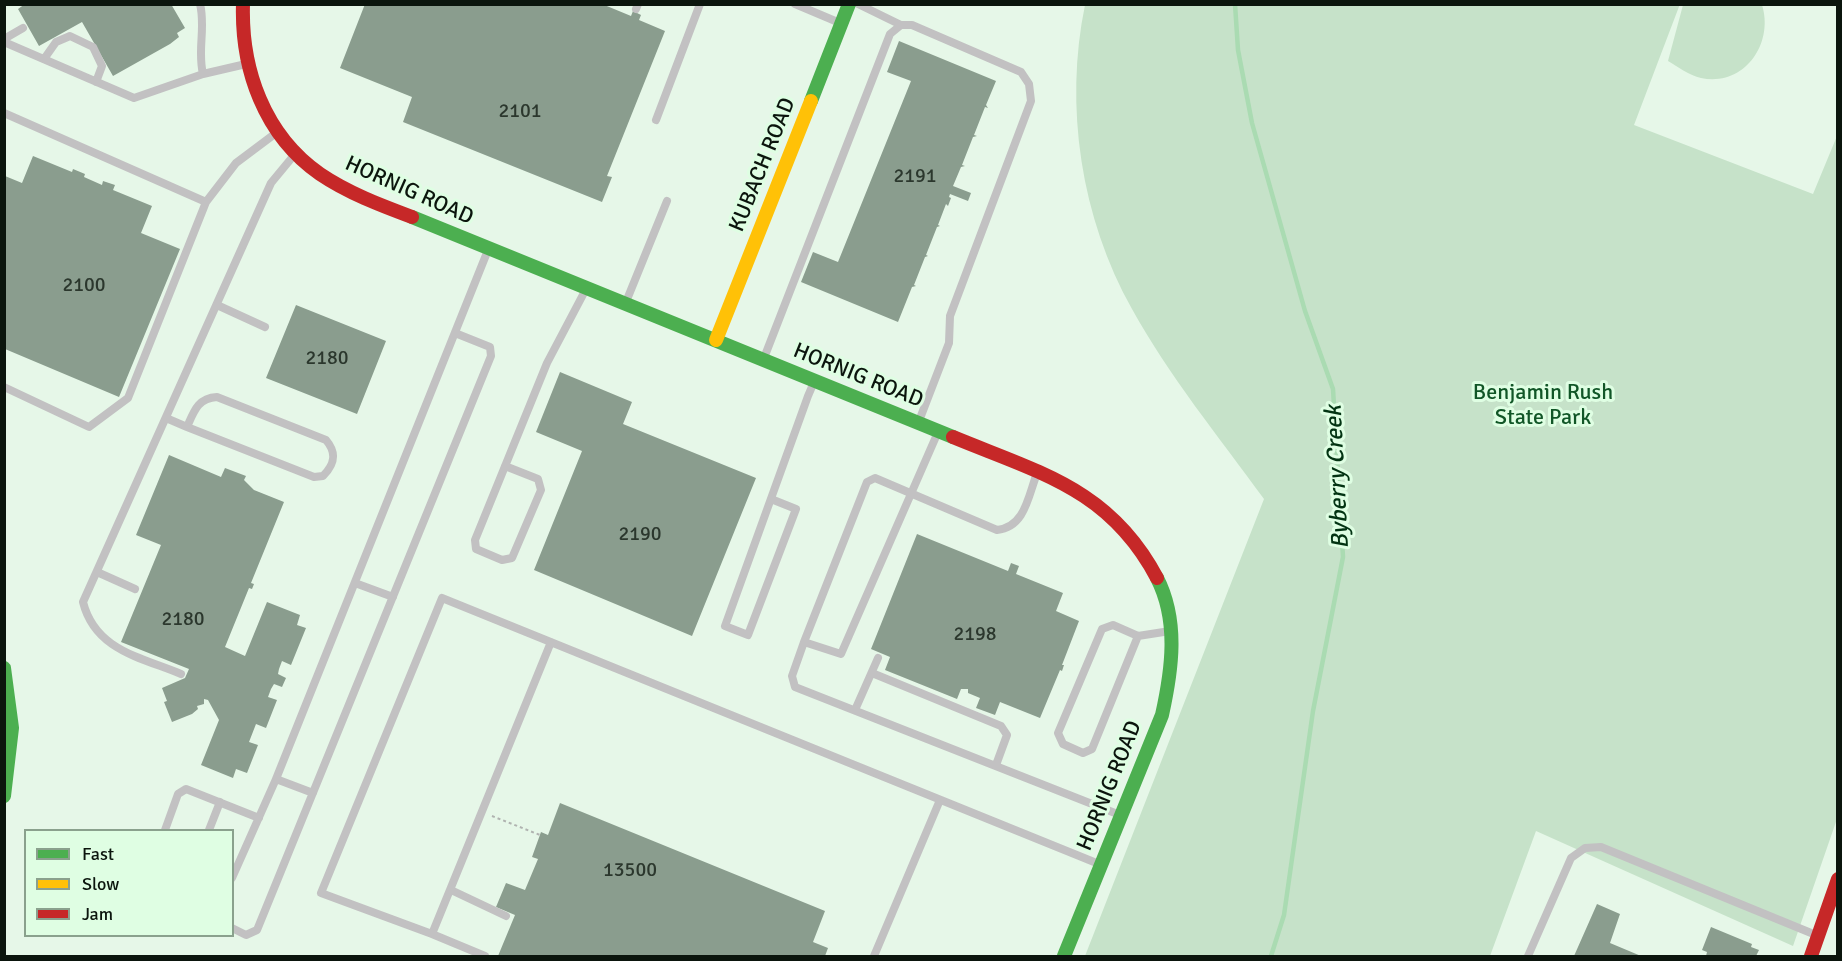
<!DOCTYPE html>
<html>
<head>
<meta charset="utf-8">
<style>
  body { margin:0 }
  #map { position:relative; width:1842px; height:961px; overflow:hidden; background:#e6f7e8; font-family:Signika,sans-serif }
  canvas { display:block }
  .frame { position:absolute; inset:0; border:6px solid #0b150d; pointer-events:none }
  .legend { position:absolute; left:24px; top:829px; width:210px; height:108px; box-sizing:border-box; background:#dffee3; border:2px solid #8aa18d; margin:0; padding:8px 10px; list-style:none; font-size:18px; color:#0b150d }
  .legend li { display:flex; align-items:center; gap:12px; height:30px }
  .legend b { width:30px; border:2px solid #8aa18d }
</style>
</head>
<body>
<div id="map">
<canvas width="1842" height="961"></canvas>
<div class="frame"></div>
<ul class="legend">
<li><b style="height:8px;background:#4caf50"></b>Fast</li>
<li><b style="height:8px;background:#ffc107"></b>Slow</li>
<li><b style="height:8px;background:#c62828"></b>Jam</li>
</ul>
</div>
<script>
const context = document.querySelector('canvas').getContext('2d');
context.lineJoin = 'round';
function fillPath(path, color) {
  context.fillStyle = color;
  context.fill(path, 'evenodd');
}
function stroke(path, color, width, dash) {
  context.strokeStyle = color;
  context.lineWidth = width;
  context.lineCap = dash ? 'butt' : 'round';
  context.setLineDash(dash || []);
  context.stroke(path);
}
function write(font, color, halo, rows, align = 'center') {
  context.font = font + ' Signika,sans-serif';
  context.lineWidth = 6;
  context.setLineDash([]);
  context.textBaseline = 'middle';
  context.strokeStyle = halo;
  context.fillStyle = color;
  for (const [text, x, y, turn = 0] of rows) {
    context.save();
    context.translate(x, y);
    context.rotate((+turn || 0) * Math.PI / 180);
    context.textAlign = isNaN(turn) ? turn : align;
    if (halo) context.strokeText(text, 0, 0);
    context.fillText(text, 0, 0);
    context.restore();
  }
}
const green = new Path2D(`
  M 1680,4 L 1634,125 L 1813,194 L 1837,136 L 1838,816 L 1793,946 L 1536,831 L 1490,956 L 1085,956 L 1264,499 C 1219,437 1169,376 1132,309 C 1081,218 1064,106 1085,5 Z
  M 1683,5 L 1762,5 C 1774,43 1745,87 1701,78 C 1689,75 1678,67 1668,61 Z`);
const stream = new Path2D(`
  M 1235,4 L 1238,50 L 1252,123 L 1305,311 L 1333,389 L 1343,557 L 1313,711 L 1284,915 L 1271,956`);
const building = new Path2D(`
  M 25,4 L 171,4 L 185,28 L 177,33 L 179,37 L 170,44 L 113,76 L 82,22 L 39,46 L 18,9 Z
  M 365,4 L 602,4 L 631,16 L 633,11 L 641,15 L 639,20 L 665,31 L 607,176 L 612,177 L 602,202 L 403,122 L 412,97 L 340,68 Z
  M 899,41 L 996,81 L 986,105 L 988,108 L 985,107 L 974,135 L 977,136 L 973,137 L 962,165 L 965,166 L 961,167 L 953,186 L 971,193 L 968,201 L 950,194 L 949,197 L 951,198 L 948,206 L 946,204 L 938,225 L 940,226 L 937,227 L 926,255 L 928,256 L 925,257 L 914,285 L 916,286 L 912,287 L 898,322 L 801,282 L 813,252 L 838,262 L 911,81 L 887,72 Z
  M 33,156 L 72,172 L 73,169 L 85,174 L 84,177 L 102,185 L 103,181 L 115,185 L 113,190 L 152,206 L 141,233 L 180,249 L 119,397 L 5,349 L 5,176 L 22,183 Z
  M 296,305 L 386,341 L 357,414 L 266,378 Z
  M 560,372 L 632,402 L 623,424 L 756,478 L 692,636 L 534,570 L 582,451 L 536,432 Z
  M 169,455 L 221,477 L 225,468 L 246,476 L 244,480 L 254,490 L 284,502 L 251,583 L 254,584 L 252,589 L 249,588 L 225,647 L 245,656 L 267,602 L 300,615 L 297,625 L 306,628 L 291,665 L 282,661 L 279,669 L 278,674 L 286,678 L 282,687 L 274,684 L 271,689 L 268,697 L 277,700 L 266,728 L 256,724 L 249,742 L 258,745 L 247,773 L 236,769 L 233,778 L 201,765 L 219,720 L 208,700 L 204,699 L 204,704 L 197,706 L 198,709 L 192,714 L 172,722 L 164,702 L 167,701 L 162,688 L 185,678 L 189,669 L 121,642 L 161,545 L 136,535 Z
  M 917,534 L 1008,571 L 1011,563 L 1019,566 L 1016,574 L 1063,593 L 1056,611 L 1079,621 L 1062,665 L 1064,665 L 1062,671 L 1060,670 L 1040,718 L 1000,702 L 995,715 L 976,708 L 980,698 L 968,693 L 968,689 L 961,689 L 957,699 L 885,670 L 890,657 L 871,649 Z
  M 560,803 L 825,911 L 813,942 L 828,948 L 825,956 L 498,956 L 515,915 L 496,907 L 506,883 L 525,890 L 538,859 L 532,857 L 541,832 L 548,835 Z
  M 1597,904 L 1620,914 L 1610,943 L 1641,956 L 1574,956 Z
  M 1711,927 L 1752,944 L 1751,947 L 1759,950 L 1756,956 L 1706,956 L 1707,952 L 1702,950 Z`);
const path = new Path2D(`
  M 492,816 L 540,835`);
const lane = new Path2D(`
  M 200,4 C 206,28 197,50 203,74
  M 795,4 L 840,23
  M 858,4 L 901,25
  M 636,9 L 638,4
  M 4,39 L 23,28
  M 4,42 L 134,98 L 203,74 L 246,64
  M 44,59 L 56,42 L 70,36 L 93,47 L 102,66 L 96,82
  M 4,113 L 206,202
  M 656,120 L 700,4
  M 626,302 L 667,201
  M 217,305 L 265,327
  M 764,358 L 890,34 L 901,25 L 912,25 L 1021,72 L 1029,84 L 1031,101 L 950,316 L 949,343 L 919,421
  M 4,387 L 89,427 L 128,398 L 206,202 L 236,163 L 276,133
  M 166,418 L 187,427 L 314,477 L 323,476 C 335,464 337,453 326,440 L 217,397 C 198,398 194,411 187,427
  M 938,432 L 841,654 L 804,642 L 792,676 L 795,687 L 1120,815
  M 505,466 L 538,479 L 541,490 L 512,558 L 502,560 L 476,549 L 475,540 L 547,363 L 586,289
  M 771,499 L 796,509 L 748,635 L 725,626 L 808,396 L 814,382
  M 97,572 L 135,589
  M 355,583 L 393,597
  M 1138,636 L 1113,625 L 1102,629 L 1058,733 L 1063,744 L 1083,753 L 1092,749 L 1138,636 L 1170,631
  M 551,642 L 432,934 L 321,893 L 442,598 L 1099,864
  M 804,642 L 867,482 L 875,478 L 997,530 C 1025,527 1028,497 1037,473
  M 872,673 L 1001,726 L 1007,735 L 996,765
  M 181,674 C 140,657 95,650 83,602 L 271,183 L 295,154
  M 855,710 L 878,658
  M 276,779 L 313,793
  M 165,830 L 178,794 L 186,789 L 259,818
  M 209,830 L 220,802
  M 232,878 L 276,779 L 488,250
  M 451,890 L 506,916
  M 232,928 L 246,935 L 257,930 L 491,356 L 490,347 L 455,333
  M 432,934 L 485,956
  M 874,956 L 940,800
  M 1528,956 L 1571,858 L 1585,848 L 1601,847 L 1816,935`);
const fast = new Path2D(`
  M 811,101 L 849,4
  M 412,217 L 953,437
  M 4,668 L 12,728 L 4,796
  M 1064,956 L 1162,715 C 1172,670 1179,621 1157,578`);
const slow = new Path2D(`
  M 716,340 L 811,101`);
const jam = new Path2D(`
  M 243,4 C 241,69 264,135 320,174 C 348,193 380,205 412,217
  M 953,437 C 1040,473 1110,489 1157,578
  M 1811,956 L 1838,879`);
const numberNames = [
  ["2101",520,112],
  ["2191",915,177],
  ["2100",84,286],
  ["2180",327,359],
  ["2190",640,535],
  ["2180",183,620],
  ["2198",975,635],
  ["13500",630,871]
];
const streetNames = [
  ["KUBACH ROAD",763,165,-68],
  ["HORNIG ROAD",409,191,24],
  ["HORNIG ROAD",858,376,22],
  ["HORNIG ROAD",1110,786,-68]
];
const parkNames = [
  ["Benjamin Rush",1543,393],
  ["State Park",1543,418]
];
const waterNames = [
  ["Byberry Creek",1338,477,-93]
];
fillPath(green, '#c6e2c9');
stroke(stream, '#aadbb2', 4.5);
fillPath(building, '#8a9d8e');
stroke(path, '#b0b3b0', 2, [3, 3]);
stroke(lane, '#c2c1c2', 8);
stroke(fast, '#4caf50', 14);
stroke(slow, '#ffc107', 14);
stroke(jam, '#c62828', 14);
write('20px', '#2b372d', null, numberNames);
write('22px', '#0b150d', '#dffee3', streetNames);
write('22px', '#115627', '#dffee3', parkNames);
write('italic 24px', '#023312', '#dffee3', waterNames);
</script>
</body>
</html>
